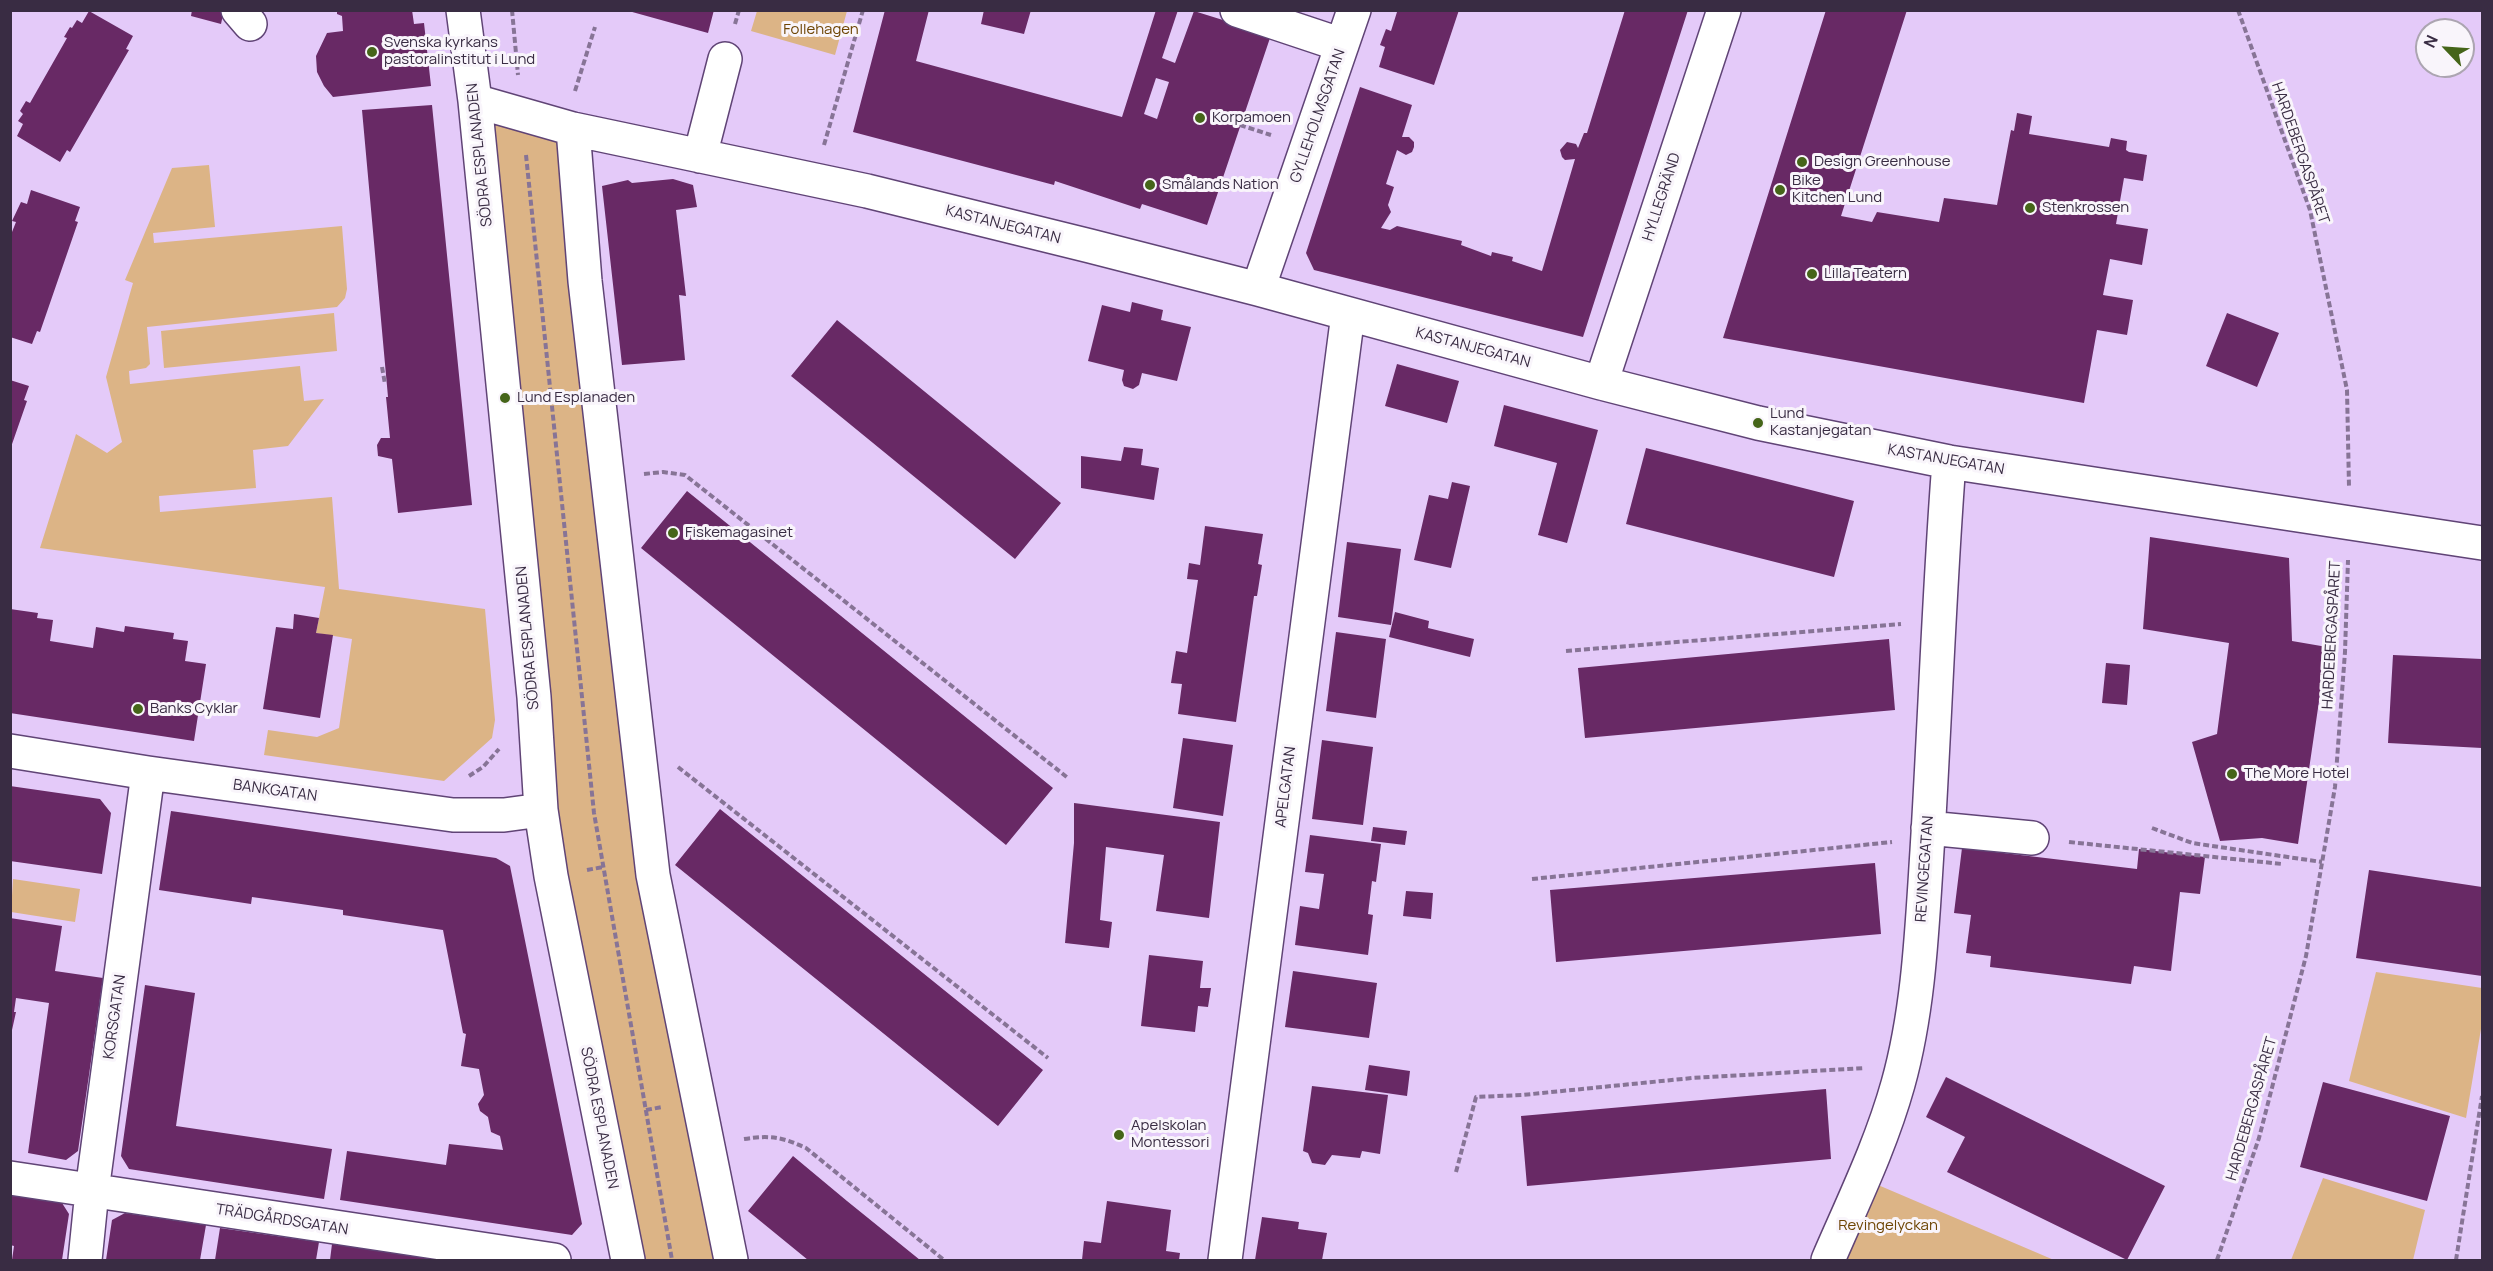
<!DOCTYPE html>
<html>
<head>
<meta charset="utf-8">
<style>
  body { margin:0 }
  #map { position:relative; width:2493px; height:1271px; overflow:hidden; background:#e4caf9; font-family:Manrope,sans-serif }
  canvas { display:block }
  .frame { position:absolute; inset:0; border:12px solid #392c43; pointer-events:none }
  .north { position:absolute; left:2415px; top:18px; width:60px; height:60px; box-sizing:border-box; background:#f9f5fb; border:2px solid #aca5b1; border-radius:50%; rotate:295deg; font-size:16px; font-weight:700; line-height:24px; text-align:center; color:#392c43 }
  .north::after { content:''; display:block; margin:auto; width:21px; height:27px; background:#456519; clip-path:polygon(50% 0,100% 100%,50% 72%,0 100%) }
</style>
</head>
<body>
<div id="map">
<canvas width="2493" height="1271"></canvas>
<div class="frame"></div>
<div class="north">N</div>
</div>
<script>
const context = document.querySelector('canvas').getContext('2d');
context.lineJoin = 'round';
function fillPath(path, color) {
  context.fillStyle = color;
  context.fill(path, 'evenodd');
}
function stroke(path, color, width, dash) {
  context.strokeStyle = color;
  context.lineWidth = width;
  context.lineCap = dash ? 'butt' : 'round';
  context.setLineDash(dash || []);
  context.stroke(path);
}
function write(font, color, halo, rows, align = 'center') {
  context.font = font + ' Manrope,sans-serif';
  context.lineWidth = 6;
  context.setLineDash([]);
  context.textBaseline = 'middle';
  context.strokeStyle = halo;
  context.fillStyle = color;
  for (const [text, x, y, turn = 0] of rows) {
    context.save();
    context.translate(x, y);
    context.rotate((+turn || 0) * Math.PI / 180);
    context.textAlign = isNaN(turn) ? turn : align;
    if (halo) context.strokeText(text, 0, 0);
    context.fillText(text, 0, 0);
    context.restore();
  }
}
const green = new Path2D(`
  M 757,11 L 757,10 L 847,11 L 835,55 L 751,31 Z
  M 475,101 L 573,129 L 653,875 L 731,1260 L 628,1260 L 551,876 Z
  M 209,165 L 215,227 L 153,233 L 154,243 L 342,226 L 347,289 L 345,298 L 337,307 L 147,327 L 150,364 L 146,368 L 129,371 L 130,384 L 300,366 L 304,401 L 324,399 L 288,446 L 253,450 L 256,488 L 159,496 L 160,512 L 332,497 L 339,589 L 485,609 L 495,720 L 492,738 L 444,781 L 264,755 L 268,730 L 317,737 L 339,728 L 352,639 L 316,633 L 325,587 L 40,548 L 76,434 L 107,453 L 122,442 L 106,377 L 133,283 L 125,280 L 172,168 Z
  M 334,313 L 337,351 L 164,368 L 161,331 Z
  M 13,879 L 80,889 L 75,922 L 11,912 Z
  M 2376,972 L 2482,988 L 2482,1023 L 2466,1118 L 2349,1081 Z
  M 2323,1178 L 2425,1210 L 2413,1260 L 2291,1260 Z
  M 1871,1182 L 2054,1260 L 1835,1260 Z`);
const building = new Path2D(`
  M 192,10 L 224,10 L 221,24 L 191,16 Z
  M 337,10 L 412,10 L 414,24 L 424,23 L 431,86 L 333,97 L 324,86 L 317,72 L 316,56 L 327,33 L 343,31 L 342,16 L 337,14 Z
  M 625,10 L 714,10 L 708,33 Z
  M 885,10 L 929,10 L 916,61 L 1122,117 L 1156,10 L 1178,10 L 1162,58 L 1175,63 L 1194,11 L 1271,35 L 1207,225 L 1142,204 L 1140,209 L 1055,181 L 1054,185 L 853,132 ZM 1156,78 L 1169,82 L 1157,119 L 1144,114 Z
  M 984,10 L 1031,10 L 1024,34 L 981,24 Z
  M 1393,10 L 1459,10 L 1434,85 L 1379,67 L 1385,47 L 1380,45 L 1386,29 L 1391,31 L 1397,12 Z
  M 1625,10 L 1688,10 L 1583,337 L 1314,270 L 1306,253 L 1360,87 L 1412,105 L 1402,137 L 1409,137 L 1414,142 L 1414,147 L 1412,152 L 1406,155 L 1397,150 L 1386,184 L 1394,187 L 1388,205 L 1391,212 L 1381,228 L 1390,230 L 1397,226 L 1462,241 L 1461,245 L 1491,256 L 1492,252 L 1513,257 L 1512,261 L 1542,271 L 1575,159 L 1565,160 L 1562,157 L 1560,150 L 1567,142 L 1576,144 L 1578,148 L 1584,133 L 1587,133 Z
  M 1826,10 L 1907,10 L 1841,216 L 1872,222 L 1877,212 L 1939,222 L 1944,198 L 1997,205 L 2011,130 L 2014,131 L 2017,113 L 2032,116 L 2029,134 L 2109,147 L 2111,138 L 2127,141 L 2126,150 L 2129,152 L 2147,155 L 2143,181 L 2124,178 L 2116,224 L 2148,229 L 2142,265 L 2110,259 L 2103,295 L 2133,300 L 2127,335 L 2097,330 L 2084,403 L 1723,338 Z
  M 89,11 L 133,36 L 126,49 L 129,50 L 70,152 L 67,150 L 60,162 L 17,136 L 23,124 L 18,121 L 23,114 L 20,111 L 26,101 L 30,103 L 67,38 L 64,37 L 70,27 L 72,28 L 77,20 L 82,23 Z
  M 432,105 L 472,505 L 398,513 L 392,459 L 378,456 L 377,445 L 381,438 L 390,438 L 386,397 L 388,397 L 362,110 Z
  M 673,179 L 693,185 L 697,207 L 676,210 L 686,296 L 679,295 L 685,360 L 622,365 L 602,186 L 628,180 L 632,183 Z
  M 31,190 L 80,207 L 75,221 L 78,222 L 40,332 L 37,331 L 32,344 L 10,337 L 10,237 L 16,222 L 12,221 L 21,202 L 27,204 Z
  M 1132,302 L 1163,310 L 1161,320 L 1191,327 L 1177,381 L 1142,373 L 1139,385 L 1133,389 L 1124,386 L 1122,380 L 1124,370 L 1088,361 L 1102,305 L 1130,312 Z
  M 2227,313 L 2279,333 L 2257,387 L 2206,366 Z
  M 837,320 L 1061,503 L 1015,559 L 791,376 Z
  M 1397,364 L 1459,381 L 1447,423 L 1385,406 Z
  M 10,380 L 29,386 L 24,400 L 27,401 L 11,447 Z
  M 1504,405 L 1598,430 L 1567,543 L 1538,535 L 1557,463 L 1494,446 Z
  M 1124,447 L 1143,449 L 1141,465 L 1159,468 L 1154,500 L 1081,488 L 1081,456 L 1121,461 Z
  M 1646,448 L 1854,501 L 1834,577 L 1626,524 Z
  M 1452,482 L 1470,486 L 1451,568 L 1414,560 L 1429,495 L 1448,499 Z
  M 687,491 L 1053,788 L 1006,845 L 641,548 Z
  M 1205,526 L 1263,534 L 1258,564 L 1262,565 L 1257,596 L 1254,596 L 1236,722 L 1178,714 L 1182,684 L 1171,683 L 1176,651 L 1187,653 L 1198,580 L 1187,579 L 1189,563 L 1200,565 Z
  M 2150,537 L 2289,558 L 2292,641 L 2327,647 L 2298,844 L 2262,838 L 2220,841 L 2192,742 L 2217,734 L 2229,643 L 2143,629 Z
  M 1347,542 L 1401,549 L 1391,625 L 1338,617 Z
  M 10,609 L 38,613 L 37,618 L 53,620 L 50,641 L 93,648 L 96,627 L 124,632 L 125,626 L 174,633 L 173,639 L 188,641 L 185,661 L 206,664 L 194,741 L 10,713 Z
  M 1395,612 L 1429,621 L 1428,628 L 1474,639 L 1470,657 L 1389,637 Z
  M 294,614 L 319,618 L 316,633 L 333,635 L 320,718 L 263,709 L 276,627 L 293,629 Z
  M 1336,632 L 1386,639 L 1376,718 L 1326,711 Z
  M 1889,639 L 1895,710 L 1585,738 L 1578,668 Z
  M 2393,655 L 2482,659 L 2482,748 L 2388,743 Z
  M 2106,663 L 2130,665 L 2127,705 L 2102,703 Z
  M 1183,738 L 1233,745 L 1223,816 L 1173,808 Z
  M 1322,740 L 1373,747 L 1363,825 L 1312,819 Z
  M 10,786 L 100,799 L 111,813 L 102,874 L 10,861 Z
  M 1074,803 L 1220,822 L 1209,918 L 1156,911 L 1164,855 L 1106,847 L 1100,920 L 1112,922 L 1109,948 L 1065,943 L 1074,843 Z
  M 720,809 L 1043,1070 L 998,1126 L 675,865 Z
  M 171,811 L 496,858 L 510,866 L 582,1224 L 572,1235 L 340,1200 L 347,1151 L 446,1165 L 449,1144 L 503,1150 L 500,1136 L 491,1132 L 488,1117 L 480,1111 L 478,1104 L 484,1095 L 479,1069 L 461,1066 L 466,1034 L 463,1033 L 443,930 L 343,915 L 343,910 L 252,897 L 251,904 L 159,890 Z
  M 1373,827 L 1407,831 L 1405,845 L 1371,841 Z
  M 1310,835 L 1381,844 L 1376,882 L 1372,881 L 1368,914 L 1373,915 L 1368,955 L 1295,945 L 1300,906 L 1319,909 L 1324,874 L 1305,872 Z
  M 1962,848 L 2137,869 L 2139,849 L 2205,857 L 2200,894 L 2180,892 L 2171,971 L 2134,966 L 2131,984 L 1990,967 L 1991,956 L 1966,953 L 1971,915 L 1954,913 Z
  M 1875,863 L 1881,934 L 1556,962 L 1550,890 Z
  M 2369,870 L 2482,887 L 2482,976 L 2356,958 Z
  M 1406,891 L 1433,893 L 1431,919 L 1403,916 Z
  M 10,918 L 62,926 L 55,971 L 103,978 L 78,1151 L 66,1160 L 28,1153 L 49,1003 L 16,998 L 14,1012 L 16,1012 L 10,1039 Z
  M 1149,955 L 1203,961 L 1200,988 L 1211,988 L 1208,1007 L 1198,1006 L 1195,1032 L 1141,1026 Z
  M 1293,971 L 1377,983 L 1369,1038 L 1285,1027 Z
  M 145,985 L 195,993 L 176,1126 L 332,1149 L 324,1199 L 129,1169 L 121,1156 Z
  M 1369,1065 L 1410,1071 L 1407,1096 L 1365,1090 Z
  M 1946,1077 L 2165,1186 L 2127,1260 L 1947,1172 L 1965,1137 L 1926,1117 Z
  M 2323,1082 L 2450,1116 L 2427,1201 L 2300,1167 Z
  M 1312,1086 L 1388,1095 L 1380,1154 L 1362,1151 L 1360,1158 L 1332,1155 L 1325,1165 L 1312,1163 L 1308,1153 L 1303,1151 Z
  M 1826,1089 L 1831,1159 L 1527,1186 L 1521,1116 Z
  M 793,1156 L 847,1201 L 920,1260 L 808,1260 L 748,1211 Z
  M 10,1195 L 62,1203 L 69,1214 L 62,1260 L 12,1260 L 14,1246 L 10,1245 Z
  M 1107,1201 L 1171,1210 L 1166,1251 L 1180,1253 L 1179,1260 L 1082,1260 L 1084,1241 L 1101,1243 Z
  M 125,1213 L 206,1225 L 200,1260 L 106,1260 L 112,1220 Z
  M 1262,1217 L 1299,1222 L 1298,1229 L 1327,1233 L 1322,1260 L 1255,1260 Z
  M 220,1228 L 319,1242 L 316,1260 L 215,1260 Z
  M 332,1244 L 444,1259 L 444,1260 L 330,1260 Z`);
const path = new Path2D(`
  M 512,10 L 518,75
  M 2238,10 L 2310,210 L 2347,390 L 2349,487
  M 735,24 L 739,10
  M 575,91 L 595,27
  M 1240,125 L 1271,135
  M 824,145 L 863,10
  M 526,155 L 594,813 L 672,1260
  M 382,367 L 385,384
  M 644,474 L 663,472 L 685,475 L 1068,778
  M 1566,651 L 1901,624
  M 678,767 L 1048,1058
  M 469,776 L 483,767 L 499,749
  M 2152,828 L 2192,843 L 2322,862
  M 2069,842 L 2282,864
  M 587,870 L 603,867
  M 1532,879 L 1892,842
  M 646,1110 L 662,1107
  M 744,1139 C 770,1135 782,1137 806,1148 L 944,1260
  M 1456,1172 L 1476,1097 L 1522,1095 L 1692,1078 L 1865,1068
  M 2217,1260 L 2259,1138 L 2306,956 L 2335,787 L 2345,652 L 2348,560
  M 2456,1260 L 2482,1096`);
const minor = new Path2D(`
  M 238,10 L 250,24
  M 463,10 L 475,101 L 534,697 L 541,810 L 551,876 L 628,1260
  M 1237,10 L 1342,45
  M 475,101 L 573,129 L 867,191 L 1090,246 L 1258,289 L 1601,383 L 1758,423 L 1949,462 L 2482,543
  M 573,129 L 585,281 L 653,875 L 731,1260
  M 700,156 L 725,59
  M 1258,289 L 1354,10
  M 1601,383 L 1724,10
  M 10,751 L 148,773 L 453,815 L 504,815 L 541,810
  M 1928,828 L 2032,838
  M 10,1178 L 554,1260
  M 85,1260 L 92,1191 L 148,773
  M 1225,1260 L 1348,314
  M 1828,1260 C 1853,1202 1881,1145 1898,1084 C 1919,1009 1922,928 1927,851 C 1935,721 1939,591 1949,462`);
const markers = [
  [372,52,6,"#456519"],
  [1200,118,6,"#456519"],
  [1802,162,6,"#456519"],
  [1150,185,6,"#456519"],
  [1780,190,6,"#456519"],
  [2030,208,6,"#456519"],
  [1812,274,6,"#456519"],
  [505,398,6,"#456519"],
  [1758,423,6,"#456519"],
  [673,533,6,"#456519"],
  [138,709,6,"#456519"],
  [2232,774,6,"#456519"],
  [1119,1135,6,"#456519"]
];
const parkNames = [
  ["Follehagen",821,30],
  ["Revingelyckan",1888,1226]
];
const poiNames = [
  ["Svenska kyrkans",384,43],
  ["pastoralinstitut i Lund",384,60],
  ["Korpamoen",1212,118],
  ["Design Greenhouse",1814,162],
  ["Bike",1792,181],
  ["Kitchen Lund",1792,198],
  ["Smålands Nation",1162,185],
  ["Stenkrossen",2042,208],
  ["Lilla Teatern",1824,274],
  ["Lund Esplanaden",517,398],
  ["Lund",1770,414],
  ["Kastanjegatan",1770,431],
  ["Fiskemagasinet",685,533],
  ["Banks Cyklar",150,709],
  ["The More Hotel",2244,774],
  ["Apelskolan",1131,1126],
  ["Montessori",1131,1143]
];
const streetNames = [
  ["GYLLEHOLMSGATAN",1318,116,-71],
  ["HARDEBERGASPÅRET",2300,153,71],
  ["SÖDRA ESPLANADEN",480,155,-96],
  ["HYLLEGRÄND",1662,197,-72],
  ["KASTANJEGATAN",1003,225,14],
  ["KASTANJEGATAN",1473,348,15],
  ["KASTANJEGATAN",1946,460,10],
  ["HARDEBERGASPÅRET",2332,635,-87],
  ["SÖDRA ESPLANADEN",528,638,-95],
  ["APELGATAN",1286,787,-83],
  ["BANKGATAN",275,791,8],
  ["REVINGEGATAN",1925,869,-86],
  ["KORSGATAN",115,1017,-82],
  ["HARDEBERGASPÅRET",2252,1109,-74],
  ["SÖDRA ESPLANADEN",599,1118,79],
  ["TRÄDGÅRDSGATAN",282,1220,9]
];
fillPath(green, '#dcb486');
fillPath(building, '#682965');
stroke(minor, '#604476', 36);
stroke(path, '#877496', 4, [6, 3]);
stroke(minor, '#fff', 33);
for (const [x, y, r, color] of markers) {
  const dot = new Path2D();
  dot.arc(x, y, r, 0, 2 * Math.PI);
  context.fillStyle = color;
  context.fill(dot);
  stroke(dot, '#f9f5fb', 2);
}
write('15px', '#6d4403', '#f9f5fb', parkNames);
write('15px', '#392c43', '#f9f5fb', poiNames, 'left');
write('15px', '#392c43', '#f9f5fb', streetNames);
</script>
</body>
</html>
